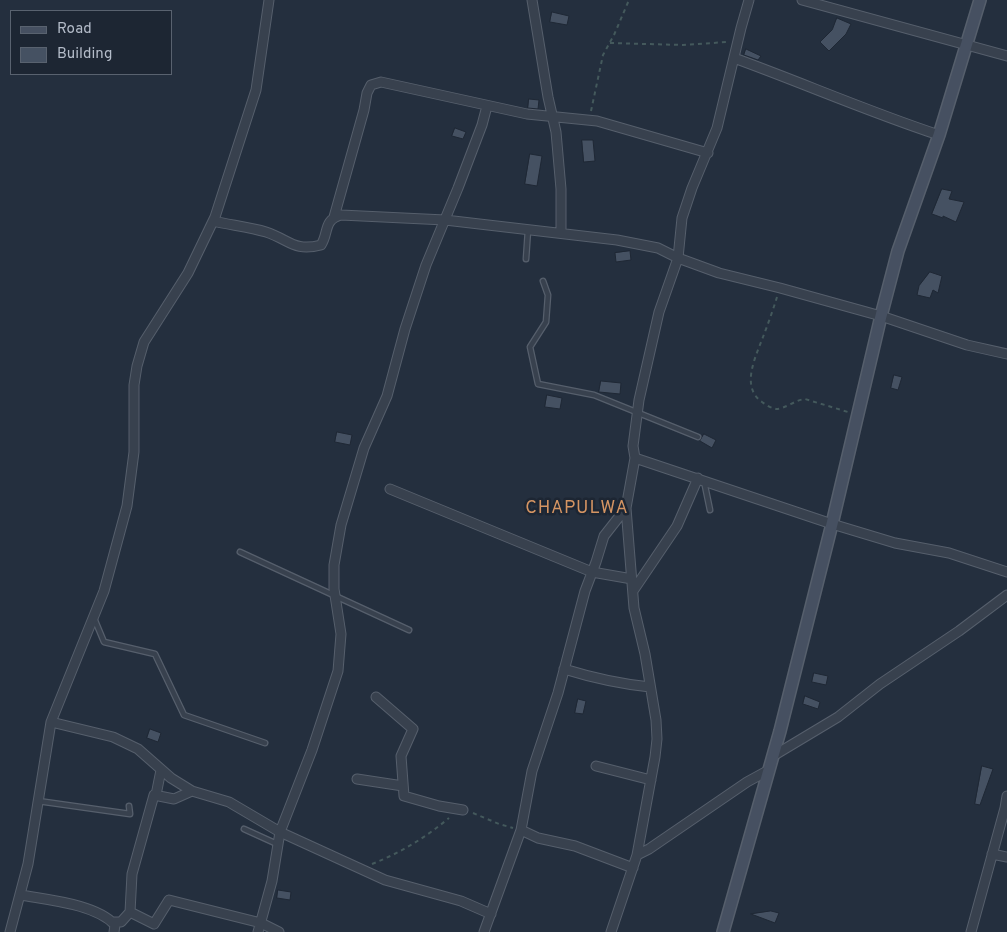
<!DOCTYPE html>
<html>
<head>
<meta charset="utf-8">
<style>
  body { margin:0 }
  #map { position:relative; width:1007px; height:932px; overflow:hidden; background:#242f3e; font-family:Overpass,sans-serif }
  canvas { display:block }
  .legend { position:absolute; left:10px; top:10px; width:162px; height:65px; box-sizing:border-box; background:#1d2633; border:1px solid #59626f; margin:0; padding:6px 9px; list-style:none; font-size:15px; color:#b4bcc9 }
  .legend li { display:flex; align-items:center; gap:10px; height:25px }
  .legend b { width:25px; border:1px solid #59626f }
</style>
</head>
<body>
<div id="map">
<canvas width="1007" height="932"></canvas>
<ul class="legend">
<li><b style="height:6px;background:#465061"></b>Road</li>
<li><b style="height:14px;background:#455162"></b>Building</li>
</ul>
</div>
<script>
const context = document.querySelector('canvas').getContext('2d');
context.lineJoin = 'round';
function fillPath(path, color) {
  context.fillStyle = color;
  context.fill(path, 'evenodd');
}
function stroke(path, color, width, dash) {
  context.strokeStyle = color;
  context.lineWidth = width;
  context.lineCap = dash ? 'butt' : 'round';
  context.setLineDash(dash || []);
  context.stroke(path);
}
function write(font, color, halo, rows, align = 'center') {
  context.font = font + ' Overpass,sans-serif';
  context.lineWidth = 5;
  context.setLineDash([]);
  context.textBaseline = 'middle';
  context.strokeStyle = halo;
  context.fillStyle = color;
  for (const [text, x, y, turn = 0] of rows) {
    context.save();
    context.translate(x, y);
    context.rotate((+turn || 0) * Math.PI / 180);
    context.textAlign = isNaN(turn) ? turn : align;
    if (halo) context.strokeText(text, 0, 0);
    context.fillText(text, 0, 0);
    context.restore();
  }
}
const building = new Path2D(`
  M 552,12 L 569,16 L 567,25 L 550,22 Z
  M 837,18 L 851,24 L 846,34 L 829,51 L 820,42 L 832,30 Z
  M 746,49 L 761,56 L 758,60 L 744,55 Z
  M 529,99 L 539,100 L 538,109 L 528,108 Z
  M 455,128 L 466,132 L 463,139 L 452,136 Z
  M 582,140 L 593,140 L 595,161 L 584,162 Z
  M 530,154 L 542,156 L 537,186 L 525,184 Z
  M 942,189 L 952,191 L 949,199 L 964,202 L 956,222 L 943,216 L 943,218 L 932,214 Z
  M 630,251 L 631,260 L 616,262 L 615,253 Z
  M 930,272 L 942,276 L 938,293 L 933,290 L 930,298 L 917,295 L 919,286 Z
  M 894,375 L 902,377 L 898,390 L 891,388 Z
  M 601,381 L 621,383 L 620,394 L 599,392 Z
  M 547,395 L 562,398 L 560,409 L 545,407 Z
  M 337,432 L 352,435 L 350,445 L 335,442 Z
  M 704,434 L 716,440 L 712,448 L 700,441 Z
  M 814,673 L 828,676 L 826,685 L 812,682 Z
  M 805,696 L 820,702 L 818,709 L 803,704 Z
  M 578,699 L 586,701 L 583,714 L 575,713 Z
  M 150,729 L 161,733 L 158,742 L 147,738 Z
  M 982,766 L 993,769 L 980,805 L 975,804 Z
  M 278,890 L 291,892 L 290,900 L 277,898 Z
  M 771,911 L 779,913 L 775,923 L 751,914 Z`);
const path = new Path2D(`
  M 610,43 L 683,45 L 727,42
  M 591,111 L 603,55 L 614,35 L 629,0
  M 777,297 C 773,310 768,324 763,337 C 756,356 740,387 762,402 C 766,405 771,408 776,409 C 785,409 795,400 805,399 L 848,412
  M 473,813 L 499,824 L 513,828
  M 372,864 C 400,853 425,838 449,818`);
const lane = new Path2D(`
  M 526,259 L 528,230
  M 543,281 L 548,295 L 546,322 L 530,347 L 538,384 L 594,395 L 698,437
  M 704,481 L 710,510
  M 240,552 L 409,630
  M 94,618 L 104,642 L 155,654 L 184,715 L 265,743
  M 38,801 L 130,814 L 129,806
  M 244,829 L 277,844`);
const street = new Path2D(`
  M 532,0 L 548,97 L 556,132 L 561,189 L 561,233
  M 802,0 L 1007,56
  M 734,58 C 803,83 869,112 939,135
  M 334,217 L 364,110 L 367,93 L 371,85 L 381,82 L 527,114 L 597,121 L 708,153
  M 213,221 C 230,225 250,227 266,232 C 290,240 294,252 321,245 C 329,233 323,220 341,215 L 445,220 L 617,240 L 658,248 L 678,258 L 719,273 L 780,288 L 881,316 L 967,345 L 1007,354
  M 635,458 L 832,524 L 895,543 L 949,553 L 1007,572
  M 390,489 L 592,572 L 632,579
  M 633,591 L 677,526 L 698,478
  M 564,669 C 593,678 621,684 650,687
  M 376,697 L 413,729 L 401,756 L 404,796 L 439,806 L 463,810
  M 51,722 L 113,737 L 138,749 L 171,778 L 192,791 L 229,802 L 280,832 L 385,880 L 461,901 L 491,914
  M 773,756 L 838,717 L 880,684 L 959,631 L 1007,595
  M 596,766 L 651,780
  M 357,779 L 403,786
  M 156,795 L 161,770
  M 521,830 L 538,838 L 575,846 L 633,868
  M 992,854 L 1007,857
  M 637,855 L 649,849 L 747,782 L 769,770
  M 21,895 C 48,900 96,904 115,925 L 114,932
  M 130,912 L 154,924 L 169,900 L 261,923 L 279,932
  M 113,922 L 121,922 L 130,912 L 132,874 L 154,795 L 174,799 L 192,791
  M 10,932 L 28,864 L 51,722 L 104,591 L 127,506 L 134,452 L 134,385 L 137,366 L 144,342 L 188,273 L 215,217 L 256,90 L 269,0
  M 258,932 L 272,881 L 280,832 L 312,750 L 338,671 L 341,634 L 334,589 L 334,565 L 341,525 L 364,448 L 387,396 L 405,329 L 426,265 L 458,188 L 482,125 L 487,106
  M 484,932 L 521,830 L 532,771 L 558,693 L 585,591 L 596,562 L 604,536 L 626,508 L 635,458 L 633,446 L 639,400 L 659,312 L 678,258 L 682,218 L 692,188 L 717,128 L 741,28 L 749,0
  M 611,932 L 637,855 L 655,757 L 657,739 L 656,720 L 645,654 L 634,608 L 626,508
  M 971,932 L 1005,808 L 1007,796`);
const secondary = new Path2D(`
  M 723,932 L 780,731 L 832,524 L 881,316 L 898,251 L 939,135 L 980,0`);
const quarterNames = [
  ["CHAPULWA",577,509]
];
fillPath(building, '#455162');
stroke(building, '#1f2835', 1);
stroke(lane, '#565f6c', 7);
stroke(street, '#565f6c', 11);
stroke(secondary, '#565f6c', 14);
stroke(path, '#44595c', 2, [4, 4]);
stroke(lane, '#38414e', 4.5);
stroke(street, '#38414e', 9);
stroke(secondary, '#465061', 11);
context.letterSpacing = '1px';
write('18px', '#d59563', '#1d2633', quarterNames);
context.letterSpacing = '0px';
</script>
</body>
</html>
